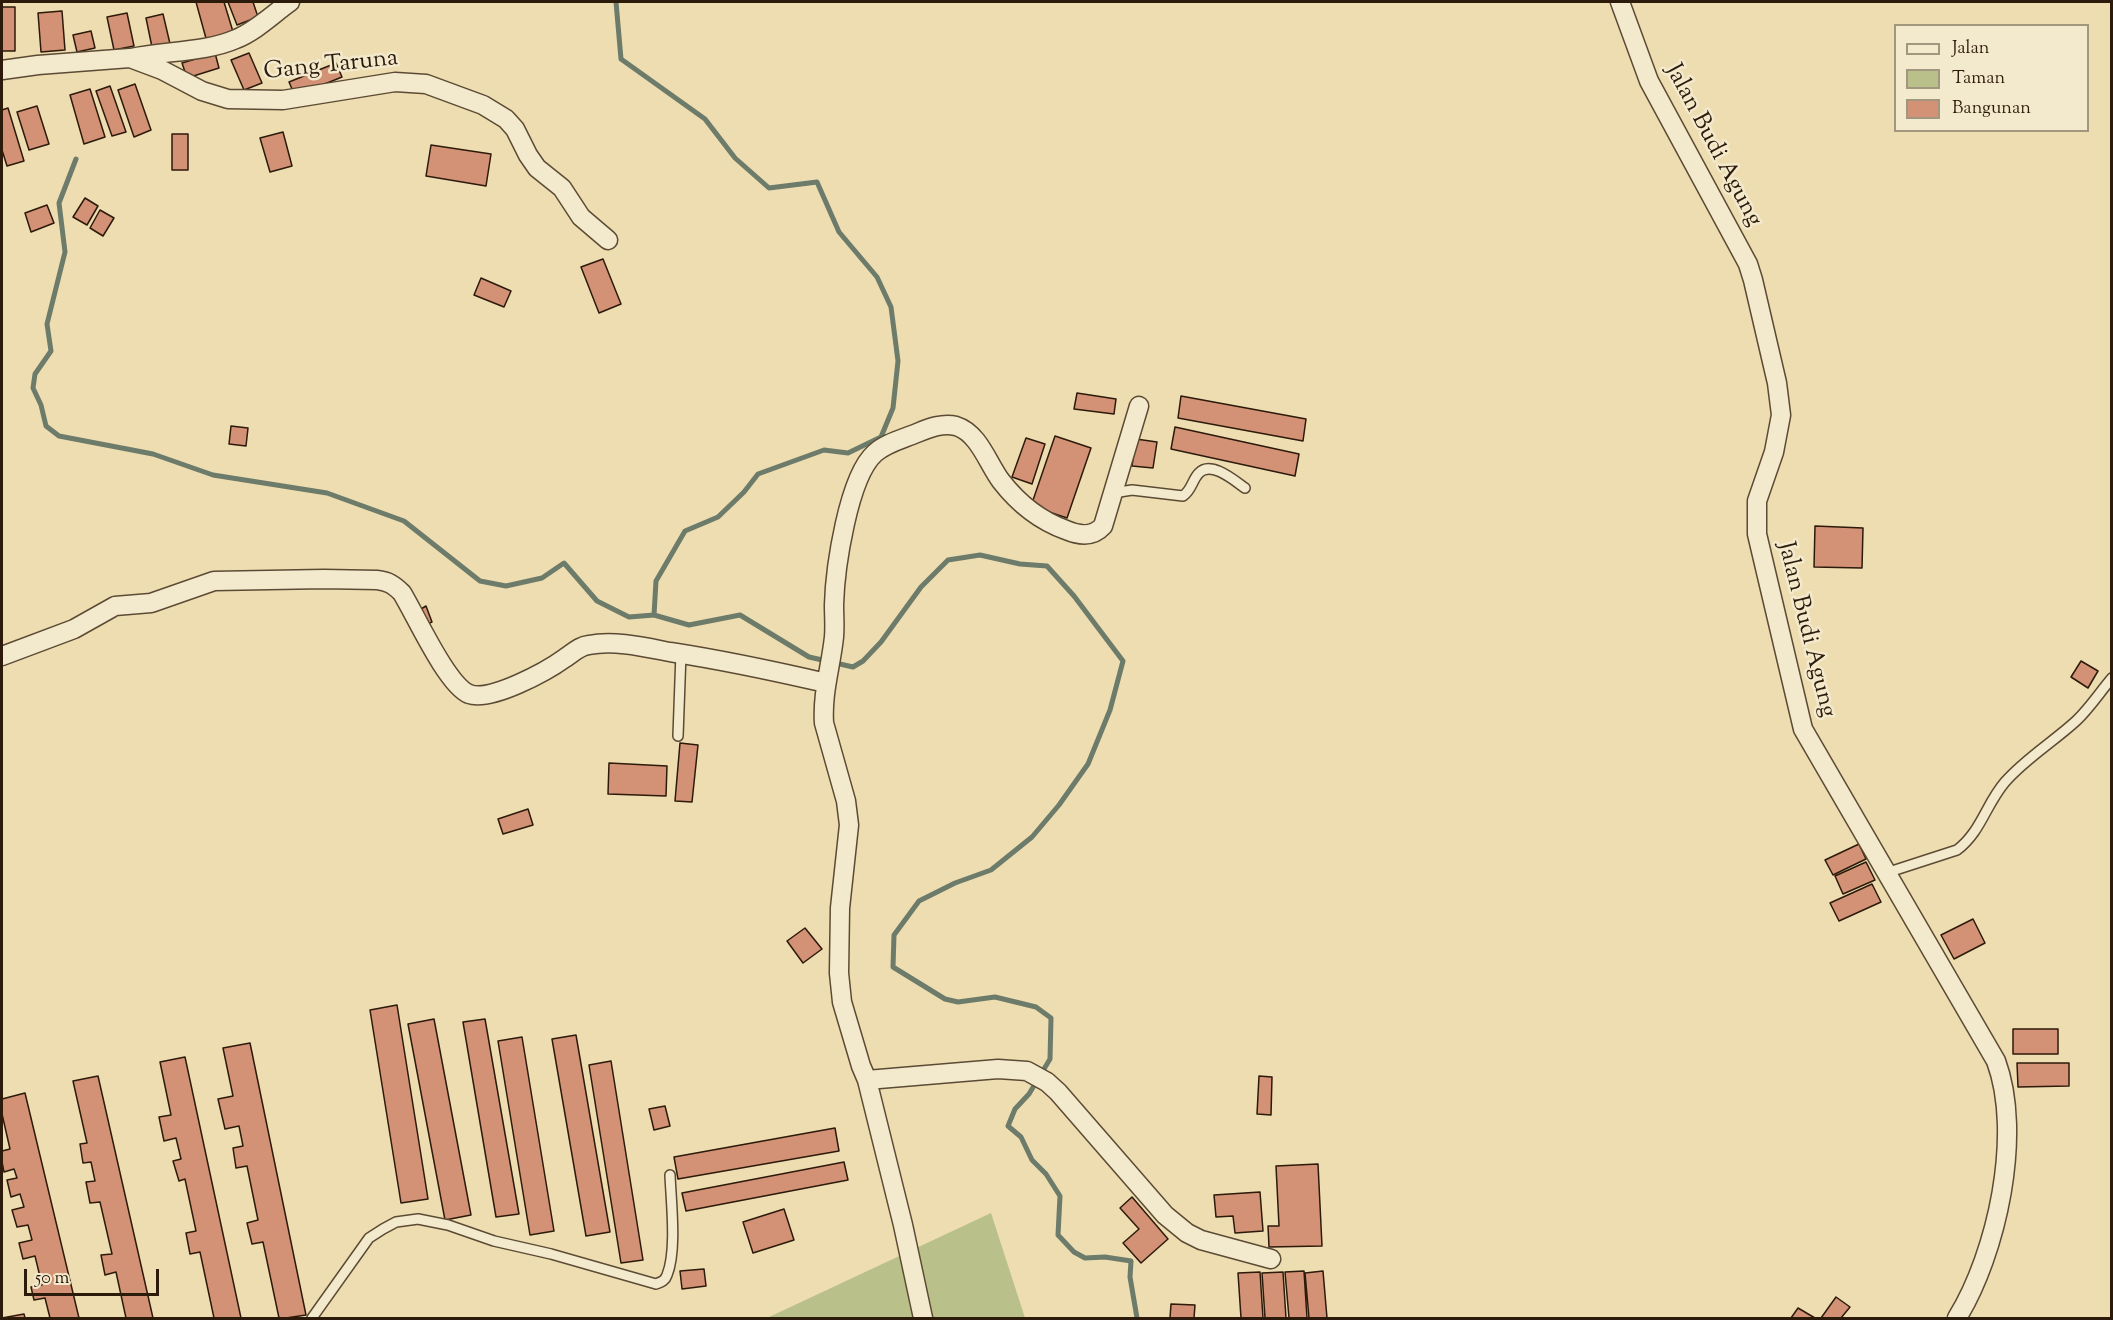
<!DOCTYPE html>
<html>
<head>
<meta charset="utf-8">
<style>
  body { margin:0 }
  #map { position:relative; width:2113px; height:1320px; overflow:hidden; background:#edddb1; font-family:"Sorts Mill Goudy",serif }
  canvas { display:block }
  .frame { position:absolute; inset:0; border:3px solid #2c1a0a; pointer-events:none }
  .legend { position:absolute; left:1894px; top:24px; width:195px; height:108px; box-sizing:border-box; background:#f3e9cc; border:2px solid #a3967e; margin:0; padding:8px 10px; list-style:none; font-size:18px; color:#2c1a0a }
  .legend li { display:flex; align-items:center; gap:12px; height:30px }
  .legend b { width:30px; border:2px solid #a3967e }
  .scale { position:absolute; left:24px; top:1269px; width:135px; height:27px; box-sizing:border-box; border:3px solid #2c1a0a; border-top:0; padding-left:8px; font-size:18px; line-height:21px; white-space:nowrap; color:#2c1a0a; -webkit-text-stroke:4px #f3e9cc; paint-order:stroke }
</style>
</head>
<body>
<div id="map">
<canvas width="2113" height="1320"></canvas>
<div class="frame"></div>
<ul class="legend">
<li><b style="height:8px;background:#f3e9cc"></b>Jalan</li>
<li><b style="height:16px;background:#bac08a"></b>Taman</li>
<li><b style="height:16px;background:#d39175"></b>Bangunan</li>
</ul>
<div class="scale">50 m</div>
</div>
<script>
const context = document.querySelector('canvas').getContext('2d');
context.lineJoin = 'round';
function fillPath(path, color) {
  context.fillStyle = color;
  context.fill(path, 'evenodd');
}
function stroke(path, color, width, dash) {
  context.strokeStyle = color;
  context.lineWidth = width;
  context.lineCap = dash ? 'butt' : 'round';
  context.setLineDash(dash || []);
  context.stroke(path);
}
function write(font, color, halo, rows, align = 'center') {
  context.font = font + ' "Sorts Mill Goudy",serif';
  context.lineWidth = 5;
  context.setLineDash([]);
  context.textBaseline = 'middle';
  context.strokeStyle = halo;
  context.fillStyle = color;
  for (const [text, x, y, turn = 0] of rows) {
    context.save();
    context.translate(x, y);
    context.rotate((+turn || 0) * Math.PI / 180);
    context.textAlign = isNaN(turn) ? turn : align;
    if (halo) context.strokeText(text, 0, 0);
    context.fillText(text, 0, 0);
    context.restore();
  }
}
const green = new Path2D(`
  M 991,1213 L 1025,1318 L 767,1318 Z`);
const stream = new Path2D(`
  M 76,159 L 59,203 L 65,252 L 47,324 L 51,351 L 35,374 L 33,388 L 41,405 L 46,426 L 59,436 L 153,454 L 213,475 L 327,493 L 404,521 L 480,581 L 506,586 L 542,578 L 564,563 L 597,601 L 629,617 L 654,615 L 656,581 L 685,531 L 718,517 L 744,492 L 758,474 L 824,450 L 848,453 L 881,437 L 893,408 L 898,361 L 891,307 L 877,277 L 839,232 L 817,182 L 769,188 L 735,158 L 705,119 L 621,59 L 616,2
  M 654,615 L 689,625 L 740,615 L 809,657 L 853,667 L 863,661 L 881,642 L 921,587 L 948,560 L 980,555 L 1020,564 L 1047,566 L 1074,596 L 1123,661 L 1110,710 L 1088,764 L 1059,805 L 1032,837 L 991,870 L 955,883 L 919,901 L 894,935 L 893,967 L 945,999 L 958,1002 L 995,997 L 1036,1007 L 1051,1018 L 1050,1059 L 1029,1094 L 1015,1109 L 1008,1126 L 1021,1137 L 1032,1160 L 1046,1174 L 1060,1196 L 1058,1235 L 1074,1252 L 1085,1258 L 1105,1257 L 1131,1261 L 1130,1277 L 1137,1318`);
const building = new Path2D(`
  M 196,2 L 224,2 L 234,35 L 207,42 Z
  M 228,2 L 253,2 L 258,17 L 237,25 Z
  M 2,7 L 15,7 L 15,51 L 2,51 Z
  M 62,11 L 65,50 L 41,52 L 38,13 Z
  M 127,13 L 134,46 L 114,50 L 107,17 Z
  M 163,14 L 171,48 L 153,52 L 146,18 Z
  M 91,31 L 95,48 L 77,52 L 73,35 Z
  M 215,53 L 219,68 L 187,78 L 182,63 Z
  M 249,53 L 262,83 L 244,90 L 231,60 Z
  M 336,63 L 342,77 L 295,96 L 289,82 Z
  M 135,84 L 151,130 L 134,137 L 118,90 Z
  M 110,86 L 126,132 L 112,136 L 96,91 Z
  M 90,89 L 105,137 L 84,144 L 70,95 Z
  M 37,106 L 49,144 L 29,150 L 17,112 Z
  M 8,108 L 24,161 L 7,166 L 2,150 L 2,110 Z
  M 283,132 L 292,166 L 270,172 L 260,138 Z
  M 172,134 L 188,134 L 188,170 L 172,170 Z
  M 431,145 L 491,154 L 486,186 L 426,176 Z
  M 85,198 L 98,206 L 87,225 L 73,217 Z
  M 47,205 L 54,223 L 31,232 L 25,213 Z
  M 100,210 L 114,218 L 103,236 L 90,228 Z
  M 603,259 L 621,304 L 599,313 L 581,267 Z
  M 481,278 L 511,291 L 504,307 L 474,295 Z
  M 1077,393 L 1116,399 L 1114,414 L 1074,409 Z
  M 1181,396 L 1306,419 L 1303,441 L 1178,418 Z
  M 231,426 L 248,428 L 246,446 L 229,444 Z
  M 1175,427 L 1299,454 L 1295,476 L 1171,449 Z
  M 1055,436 L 1091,448 L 1067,518 L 1031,506 Z
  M 1026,438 L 1045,444 L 1032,484 L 1012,477 Z
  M 1136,439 L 1157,442 L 1153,468 L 1132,466 Z
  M 1815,526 L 1863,528 L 1862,568 L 1814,567 Z
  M 426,606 L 432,622 L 427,624 L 421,609 Z
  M 2081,661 L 2098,671 L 2088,688 L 2071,677 Z
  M 680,743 L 698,745 L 692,802 L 675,801 Z
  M 609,763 L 667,766 L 666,796 L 608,794 Z
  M 528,809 L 533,825 L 503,834 L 498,819 Z
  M 1859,844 L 1866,859 L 1833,875 L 1825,860 Z
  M 1866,862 L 1875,880 L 1843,894 L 1835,876 Z
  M 1872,884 L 1881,902 L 1839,921 L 1830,903 Z
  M 1973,919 L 1985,943 L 1954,959 L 1941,935 Z
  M 805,928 L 822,949 L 803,963 L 787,941 Z
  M 397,1005 L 428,1199 L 401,1203 L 370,1010 Z
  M 434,1019 L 471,1215 L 445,1220 L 408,1024 Z
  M 485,1019 L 519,1214 L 496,1217 L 463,1022 Z
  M 2013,1029 L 2058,1029 L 2058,1054 L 2013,1054 Z
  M 576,1035 L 610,1232 L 586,1236 L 552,1039 Z
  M 522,1037 L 554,1231 L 530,1235 L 498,1041 Z
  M 250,1043 L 306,1315 L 286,1318 L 279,1318 L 263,1242 L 252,1244 L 247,1223 L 258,1220 L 247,1166 L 236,1168 L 233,1148 L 243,1146 L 239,1126 L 225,1129 L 218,1099 L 233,1096 L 223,1048 Z
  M 185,1057 L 241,1318 L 214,1318 L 200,1252 L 190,1254 L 186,1233 L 196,1231 L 185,1179 L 179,1181 L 173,1161 L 181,1159 L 176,1138 L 164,1141 L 159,1117 L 171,1115 L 160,1062 Z
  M 611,1061 L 643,1260 L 621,1263 L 589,1065 Z
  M 2017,1063 L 2069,1063 L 2069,1086 L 2018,1087 Z
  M 98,1076 L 153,1318 L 126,1318 L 116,1272 L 105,1275 L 101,1255 L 112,1254 L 100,1202 L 90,1203 L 86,1182 L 95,1181 L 91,1162 L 83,1163 L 80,1144 L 87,1143 L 73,1081 Z
  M 1259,1076 L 1272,1077 L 1271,1115 L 1257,1114 Z
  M 25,1093 L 79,1318 L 50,1318 L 45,1298 L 34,1300 L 31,1287 L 42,1285 L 35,1256 L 23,1259 L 19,1243 L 32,1240 L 28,1225 L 17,1227 L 12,1210 L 24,1207 L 20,1194 L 11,1197 L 7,1180 L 17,1178 L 14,1169 L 4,1172 L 2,1162 L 2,1151 L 10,1149 L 2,1114 L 2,1099 Z
  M 665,1106 L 670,1126 L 654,1130 L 649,1109 Z
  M 835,1128 L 839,1151 L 678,1179 L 674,1157 Z
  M 844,1162 L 848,1180 L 686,1211 L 682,1193 Z
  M 1318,1164 L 1322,1246 L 1269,1247 L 1268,1226 L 1279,1226 L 1276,1166 Z
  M 1260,1192 L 1263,1231 L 1235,1233 L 1233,1216 L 1216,1217 L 1214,1195 Z
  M 1132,1197 L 1168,1239 L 1141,1263 L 1123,1243 L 1139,1229 L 1120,1208 Z
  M 784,1209 L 794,1240 L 753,1253 L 743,1222 Z
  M 704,1269 L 706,1286 L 682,1289 L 680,1271 Z
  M 1304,1271 L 1307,1318 L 1289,1318 L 1285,1272 Z
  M 1323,1271 L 1327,1318 L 1309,1318 L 1305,1273 Z
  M 1260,1272 L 1263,1318 L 1241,1318 L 1238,1273 Z
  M 1283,1272 L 1286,1318 L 1265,1318 L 1262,1273 Z
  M 1836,1297 L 1850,1307 L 1841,1318 L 1821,1318 Z
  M 1171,1304 L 1195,1305 L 1194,1318 L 1170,1318 Z
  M 1798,1308 L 1815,1318 L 1791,1318 Z
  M 24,1314 L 25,1318 L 2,1318 Z`);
const service = new Path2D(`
  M 1113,493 L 1132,490 L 1183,496 C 1192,490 1192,480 1199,473 C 1211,460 1235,481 1245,488
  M 678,736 L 681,653
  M 1886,873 L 1957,850 C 1981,832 1986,804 2005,782 C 2025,759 2053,742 2076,721 C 2089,709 2100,692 2112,678
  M 312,1318 L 369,1238 L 383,1229 L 396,1222 L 418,1219 L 448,1225 L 494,1241 L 551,1254 L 656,1284 C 661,1282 665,1281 667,1275 C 677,1251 671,1201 670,1175`);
const minor = new Path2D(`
  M 1620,2 L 1649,81 L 1748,264 L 1753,280 L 1777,383 L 1781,415 L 1774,452 L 1757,501 L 1757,534 L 1803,729 L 1996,1061 C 2023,1134 1997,1253 1957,1318
  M 131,58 C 164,51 207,52 236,39 C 256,31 273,14 290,2
  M 2,70 L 38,65 L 130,58 L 162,70 L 202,91 L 228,99 L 283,100 L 395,82 L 426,84 L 483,105 L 506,119 L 515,129 L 528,155 L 537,168 L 562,188 L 581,217 L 608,240
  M 2,656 L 74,629 L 115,606 L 151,603 L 214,581 L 324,579 L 377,580 C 388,581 394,585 402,593 C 416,616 447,685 469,694 C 491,702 547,671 565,658 C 573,653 579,646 589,645 C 614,640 644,647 670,652 C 722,660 774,671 826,683
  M 867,1080 L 998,1069 L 1027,1071 L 1047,1082 L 1058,1092 L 1165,1215 L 1187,1233 L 1201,1240 L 1271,1259
  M 923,1318 L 903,1225 L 867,1080 L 861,1066 L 842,1002 L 839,973 L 840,908 L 849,825 L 846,801 L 824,723 C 822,693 831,666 834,637 C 835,626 834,616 834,605 C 835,569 848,477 875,453 C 885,444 899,440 912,435 C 925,430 941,422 956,426 C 979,433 988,464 1001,481 C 1018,503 1041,521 1066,530 C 1080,536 1093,537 1103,526 L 1139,406`);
const streetNames = [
  ["Gang Taruna",331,67,-6],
  ["Jalan Budi Agung",1712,146,62],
  ["Jalan Budi Agung",1805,630,76]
];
fillPath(green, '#bac08a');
stroke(stream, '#6d7b6a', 5);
fillPath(building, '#d39175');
stroke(building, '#2c1a0a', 1.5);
stroke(service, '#5c4b34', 12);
stroke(minor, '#5c4b34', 21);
stroke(service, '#f3e9cc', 9);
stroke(minor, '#f3e9cc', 18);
write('24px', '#2c1a0a', '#f3e9cc', streetNames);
</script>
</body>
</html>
